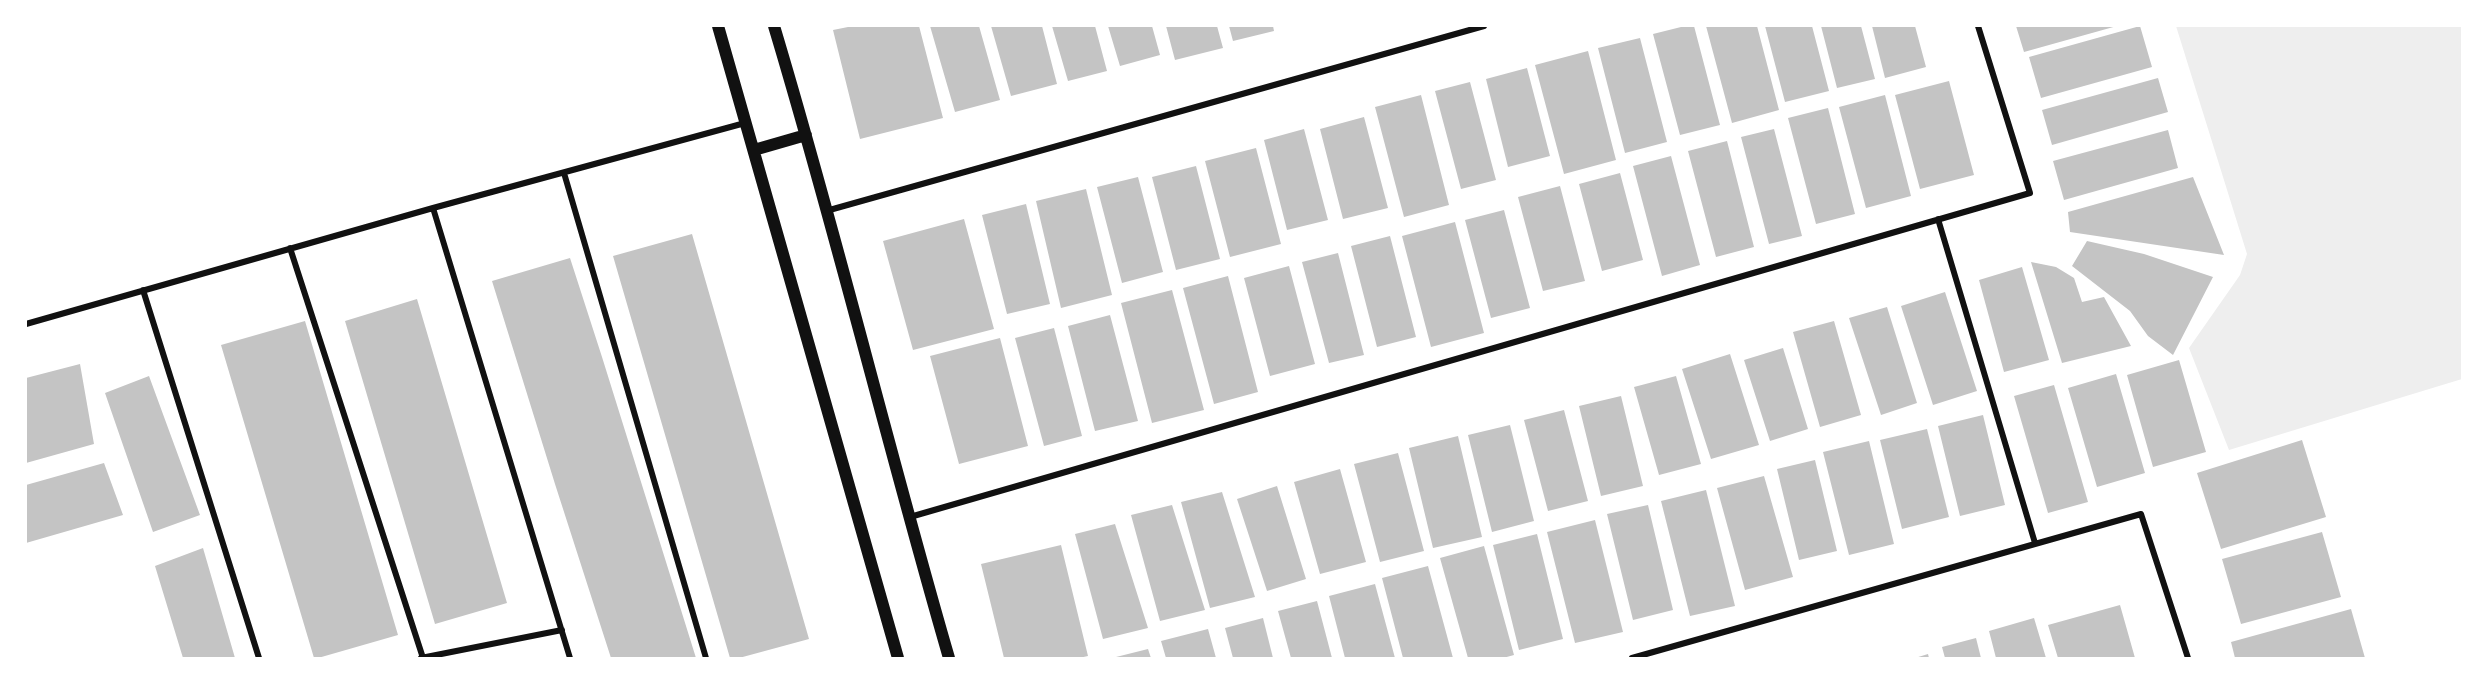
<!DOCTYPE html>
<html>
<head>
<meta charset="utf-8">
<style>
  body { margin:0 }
  #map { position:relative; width:2488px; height:684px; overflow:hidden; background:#fff; font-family:"Libre Baskerville",serif }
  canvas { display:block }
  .frame { position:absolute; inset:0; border:27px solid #fff; pointer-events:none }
</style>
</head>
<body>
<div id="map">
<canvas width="2488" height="684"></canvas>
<div class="frame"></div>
</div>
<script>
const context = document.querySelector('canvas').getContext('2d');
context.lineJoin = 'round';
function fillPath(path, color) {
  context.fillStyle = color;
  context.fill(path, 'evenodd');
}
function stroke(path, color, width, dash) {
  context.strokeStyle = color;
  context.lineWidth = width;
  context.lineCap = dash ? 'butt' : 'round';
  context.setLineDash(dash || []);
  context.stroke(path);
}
const green = new Path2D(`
  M 2176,26 L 2462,26 L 2462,379 L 2229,450 L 2189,348 L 2240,275 L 2247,254 Z`);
const building = new Path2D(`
  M 853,26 L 919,26 L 943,118 L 860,139 L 833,30 Z
  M 930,26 L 979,26 L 1000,100 L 955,112 Z
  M 991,26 L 1042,26 L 1057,84 L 1011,96 Z
  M 1052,26 L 1095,26 L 1107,71 L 1068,81 Z
  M 1108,26 L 1152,26 L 1160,55 L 1120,66 Z
  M 1166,26 L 1217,26 L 1223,48 L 1175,60 Z
  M 1229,26 L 1273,26 L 1274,31 L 1233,41 Z
  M 1685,26 L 1694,26 L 1720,125 L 1680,135 L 1653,34 Z
  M 1706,26 L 1757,26 L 1779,110 L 1732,123 Z
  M 1765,26 L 1812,26 L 1829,91 L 1785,102 Z
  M 1821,26 L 1861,26 L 1875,79 L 1837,88 Z
  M 1872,26 L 1915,26 L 1926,67 L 1885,78 Z
  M 2016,26 L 2117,26 L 2024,52 Z
  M 2140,26 L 2152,67 L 2041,98 L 2029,57 Z
  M 1640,38 L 1667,142 L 1625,153 L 1598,48 Z
  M 1588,51 L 1616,160 L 1564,174 L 1535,65 Z
  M 1527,68 L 1550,156 L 1508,167 L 1486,79 Z
  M 2158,78 L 2168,112 L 2052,145 L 2042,110 Z
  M 1949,81 L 1974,175 L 1920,189 L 1895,95 Z
  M 1470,82 L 1496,180 L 1461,189 L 1435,91 Z
  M 1421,95 L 1449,205 L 1404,217 L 1375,107 Z
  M 1885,95 L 1911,196 L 1866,208 L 1839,107 Z
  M 1828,108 L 1855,214 L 1816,224 L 1788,118 Z
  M 1364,117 L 1388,208 L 1343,219 L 1320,129 Z
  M 1304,129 L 1328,220 L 1287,230 L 1264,140 Z
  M 1774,129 L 1802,236 L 1769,244 L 1741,137 Z
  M 2168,130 L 2178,168 L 2064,200 L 2053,161 Z
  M 1727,141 L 1754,247 L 1716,257 L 1688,151 Z
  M 1256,148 L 1281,244 L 1230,257 L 1205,161 Z
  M 1671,156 L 1700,265 L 1662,276 L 1633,166 Z
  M 1196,166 L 1220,259 L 1176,270 L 1152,177 Z
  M 1620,173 L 1643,260 L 1602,271 L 1579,184 Z
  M 1138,177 L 1163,272 L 1122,283 L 1097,187 Z
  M 2193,177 L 2224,255 L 2070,232 L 2068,212 Z
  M 1560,186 L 1585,281 L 1543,291 L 1518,197 Z
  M 1086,189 L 1112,295 L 1061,308 L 1036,201 Z
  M 1026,204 L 1050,304 L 1007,314 L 982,215 Z
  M 1504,210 L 1530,308 L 1491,318 L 1465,220 Z
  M 964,219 L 994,329 L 913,350 L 883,241 Z
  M 1455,222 L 1484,333 L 1431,347 L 1402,236 Z
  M 692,234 L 809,639 L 739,658 L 730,658 L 613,256 Z
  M 1390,236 L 1416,337 L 1377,347 L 1351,246 Z
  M 2087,241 L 2144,254 L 2213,277 L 2173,355 L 2148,336 L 2130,311 L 2072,266 Z
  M 1338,253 L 1364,355 L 1329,363 L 1302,262 Z
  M 570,258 L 602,357 L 696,658 L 611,658 L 555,484 L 492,281 Z
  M 2031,262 L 2056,267 L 2074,278 L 2082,302 L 2104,297 L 2131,346 L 2062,363 Z
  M 1289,266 L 1315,364 L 1270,376 L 1244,278 Z
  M 2022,267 L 2049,360 L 2004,372 L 1979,280 Z
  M 1228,276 L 1258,392 L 1214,404 L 1183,288 Z
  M 1172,290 L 1204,410 L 1152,423 L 1121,303 Z
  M 1945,292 L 1977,391 L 1933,405 L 1901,306 Z
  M 417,299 L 507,603 L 435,624 L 345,321 Z
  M 1887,307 L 1917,403 L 1881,415 L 1849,318 Z
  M 1110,315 L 1138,421 L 1095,431 L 1068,326 Z
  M 305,321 L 398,635 L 318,658 L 314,658 L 221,345 Z
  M 1834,321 L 1861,415 L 1820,427 L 1793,332 Z
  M 1054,328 L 1082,436 L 1044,446 L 1015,338 Z
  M 1000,338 L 1028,446 L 959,464 L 930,356 Z
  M 1783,348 L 1808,429 L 1770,441 L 1744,360 Z
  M 1730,354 L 1759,445 L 1711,459 L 1682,369 Z
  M 2179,360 L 2206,452 L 2153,467 L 2127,375 Z
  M 80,364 L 94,444 L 26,463 L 26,378 Z
  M 2116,374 L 2145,473 L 2097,487 L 2068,388 Z
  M 149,376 L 200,515 L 153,532 L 105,393 Z
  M 1676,376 L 1701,464 L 1659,475 L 1634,387 Z
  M 2054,385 L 2088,502 L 2048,513 L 2014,396 Z
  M 1621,396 L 1643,486 L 1601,496 L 1579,406 Z
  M 1564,410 L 1588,501 L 1548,511 L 1524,420 Z
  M 1983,415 L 2005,505 L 1960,516 L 1938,426 Z
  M 1510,425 L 1534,521 L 1492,532 L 1468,435 Z
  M 1927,429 L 1949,517 L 1902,529 L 1880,440 Z
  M 1458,436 L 1482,537 L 1433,548 L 1409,448 Z
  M 2302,440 L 2326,517 L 2221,549 L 2197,473 Z
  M 1869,441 L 1894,544 L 1849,555 L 1823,452 Z
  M 1398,453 L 1424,551 L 1380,562 L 1354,464 Z
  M 1815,460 L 1837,551 L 1799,560 L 1777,469 Z
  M 104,463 L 123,515 L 26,543 L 26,485 Z
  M 1340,469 L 1366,562 L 1320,574 L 1294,482 Z
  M 1764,476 L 1793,577 L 1745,590 L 1717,488 Z
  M 1277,486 L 1306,579 L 1267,591 L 1237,499 Z
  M 1706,490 L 1735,606 L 1690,616 L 1661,501 Z
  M 1222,492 L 1255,597 L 1210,608 L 1181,502 Z
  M 1172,505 L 1205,610 L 1160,621 L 1131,515 Z
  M 1648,505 L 1673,610 L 1633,620 L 1607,514 Z
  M 1595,520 L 1623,632 L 1575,643 L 1547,532 Z
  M 1115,524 L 1148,628 L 1103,639 L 1075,534 Z
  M 2322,532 L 2341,597 L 2241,624 L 2222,559 Z
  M 1537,534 L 1563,639 L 1519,650 L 1493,545 Z
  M 1061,545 L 1088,656 L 1079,658 L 1004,658 L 981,564 Z
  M 1484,546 L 1514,655 L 1503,658 L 1468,658 L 1440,558 Z
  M 203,548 L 235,658 L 183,658 L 155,566 Z
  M 1428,566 L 1453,658 L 1403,658 L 1382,578 Z
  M 1375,584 L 1395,658 L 1345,658 L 1329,596 Z
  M 1317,601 L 1332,658 L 1291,658 L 1278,611 Z
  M 2120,605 L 2135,658 L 2058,658 L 2048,625 Z
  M 2351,609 L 2365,658 L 2235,658 L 2231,642 Z
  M 1263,618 L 1273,658 L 1233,658 L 1225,628 Z
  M 2034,618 L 2046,658 L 1996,658 L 1989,631 Z
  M 1208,629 L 1216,658 L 1166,658 L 1161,641 Z
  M 1976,638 L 1981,658 L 1945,658 L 1942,647 Z
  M 1148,649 L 1151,658 L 1112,658 Z
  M 1928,654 L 1929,658 L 1915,658 Z`);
const minor = new Path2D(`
  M 564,173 L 706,658
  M 433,208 L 570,658
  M 826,211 L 1484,26
  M 1938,219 L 2035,543
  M 290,248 L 423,658
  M 143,290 L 259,658
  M 26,324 L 433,208 L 745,123
  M 910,517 L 2030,193 L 1978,26
  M 421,658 L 562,630
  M 1632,658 L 2141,514 L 2188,658`);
const secondary = new Path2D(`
  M 718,26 L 898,658
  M 774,26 C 837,235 888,448 949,658
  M 754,150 L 806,135`);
fillPath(green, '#eee');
fillPath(building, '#c4c4c4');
stroke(minor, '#111', 6);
stroke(secondary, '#111', 12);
</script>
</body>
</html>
